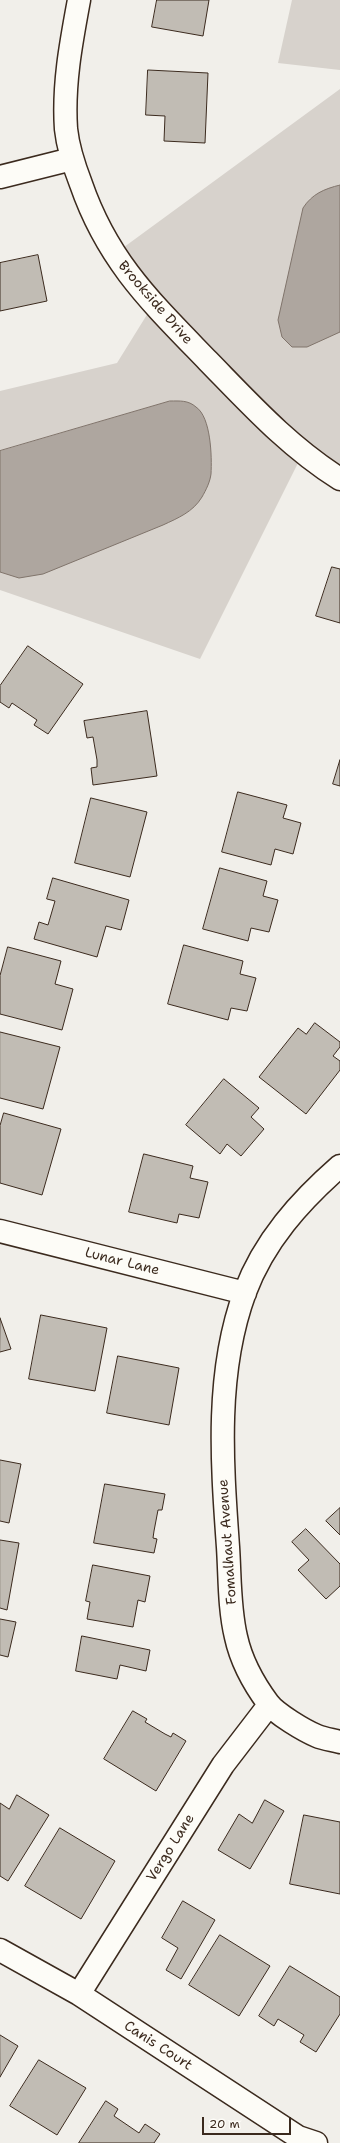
<!DOCTYPE html>
<html>
<head>
<meta charset="utf-8">
<style>
  body { margin:0 }
  #map { position:relative; width:340px; height:2143px; overflow:hidden; background:#f1efea; font-family:"Shantell Sans",sans-serif }
  canvas { display:block }
  .scale { position:absolute; left:202px; top:2117px; width:89px; height:18px; box-sizing:border-box; border:2px solid #3b2a1e; border-top:0; padding-left:5px; font-size:12px; line-height:14px; white-space:nowrap; color:#3b2a1e; -webkit-text-stroke:3px #fdfcf7; paint-order:stroke }
</style>
</head>
<body>
<div id="map">
<canvas width="340" height="2143"></canvas>
<div class="scale">20 m</div>
</div>
<script>
const context = document.querySelector('canvas').getContext('2d');
context.lineJoin = 'round';
function fillPath(path, color) {
  context.fillStyle = color;
  context.fill(path, 'evenodd');
}
function stroke(path, color, width, dash) {
  context.strokeStyle = color;
  context.lineWidth = width;
  context.lineCap = dash ? 'butt' : 'round';
  context.setLineDash(dash || []);
  context.stroke(path);
}
function write(font, color, halo, rows, align = 'center') {
  context.font = font + ' "Shantell Sans",sans-serif';
  context.lineWidth = 3;
  context.setLineDash([]);
  context.textBaseline = 'middle';
  context.strokeStyle = halo;
  context.fillStyle = color;
  for (const [text, x, y, turn = 0] of rows) {
    context.save();
    context.translate(x, y);
    context.rotate((+turn || 0) * Math.PI / 180);
    context.textAlign = isNaN(turn) ? turn : align;
    if (halo) context.strokeText(text, 0, 0);
    context.fillText(text, 0, 0);
    context.restore();
  }
}
const green = new Path2D(`
  M 292,0 L 340,0 L 340,70 L 278,63 Z
  M 340,89 L 340,184 L 309,199 L 282,337 L 340,326 L 340,478 L 299,461 L 200,659 L 0,590 L 0,391 L 117,363 L 148,313 L 105,261 Z`);
const water = new Path2D(`
  M 340,185 L 340,332 L 307,347 L 292,347 L 282,337 L 278,320 L 303,208 C 312,194 324,189 340,185 Z
  M 170,401 C 180,401 188,400 196,407 C 211,417 212,457 211,474 C 210,482 206,490 202,497 C 193,512 178,518 163,525 L 43,574 L 19,578 L 0,572 L 0,451 Z`);
const building = new Path2D(`
  M 157,0 L 209,0 L 203,36 L 152,27 Z
  M 148,70 L 208,73 L 205,143 L 164,141 L 165,116 L 146,115 Z
  M 38,255 L 47,301 L 0,311 L 0,263 Z
  M 332,567 L 340,569 L 340,623 L 316,616 Z
  M 28,646 L 83,684 L 48,734 L 34,725 L 37,720 L 12,703 L 9,708 L 0,702 L 0,686 Z
  M 147,711 L 157,776 L 93,785 L 91,768 L 97,767 L 97,760 L 93,737 L 87,738 L 84,721 Z
  M 340,760 L 340,786 L 333,784 Z
  M 238,792 L 287,805 L 283,818 L 301,823 L 293,854 L 275,849 L 271,865 L 222,852 Z
  M 91,798 L 147,812 L 130,877 L 75,863 Z
  M 220,868 L 267,881 L 263,896 L 278,900 L 269,932 L 251,928 L 248,941 L 203,929 Z
  M 53,878 L 129,900 L 121,930 L 106,926 L 97,957 L 34,939 L 39,922 L 48,925 L 55,901 L 47,899 Z
  M 184,945 L 243,961 L 240,974 L 256,978 L 247,1011 L 231,1008 L 228,1020 L 168,1004 Z
  M 8,947 L 61,961 L 55,984 L 73,989 L 62,1030 L 0,1014 L 0,976 Z
  M 315,1023 L 340,1042 L 340,1047 L 333,1056 L 340,1061 L 340,1070 L 306,1114 L 259,1077 L 298,1028 L 306,1034 Z
  M 0,1032 L 60,1047 L 43,1109 L 0,1098 Z
  M 224,1079 L 259,1108 L 251,1117 L 264,1129 L 241,1156 L 227,1144 L 220,1154 L 186,1125 Z
  M 4,1113 L 61,1129 L 42,1195 L 0,1183 L 0,1126 Z
  M 144,1154 L 193,1166 L 190,1178 L 208,1182 L 199,1218 L 179,1214 L 177,1223 L 129,1212 Z
  M 41,1315 L 107,1328 L 95,1391 L 29,1379 Z
  M 0,1318 L 11,1349 L 0,1352 Z
  M 118,1356 L 179,1368 L 169,1425 L 107,1413 Z
  M 0,1460 L 21,1464 L 9,1523 L 0,1521 Z
  M 105,1484 L 165,1494 L 162,1510 L 158,1510 L 154,1531 L 153,1538 L 157,1539 L 154,1553 L 94,1543 Z
  M 340,1508 L 340,1535 L 326,1521 Z
  M 306,1529 L 340,1564 L 340,1586 L 326,1599 L 298,1570 L 309,1560 L 292,1542 Z
  M 0,1540 L 19,1543 L 7,1610 L 0,1608 Z
  M 93,1565 L 150,1576 L 145,1602 L 138,1600 L 133,1627 L 87,1619 L 90,1602 L 86,1601 Z
  M 0,1619 L 16,1622 L 8,1657 L 0,1655 Z
  M 82,1636 L 150,1650 L 146,1671 L 120,1665 L 117,1679 L 76,1671 Z
  M 133,1711 L 147,1719 L 145,1722 L 165,1734 L 171,1737 L 173,1733 L 186,1741 L 156,1791 L 104,1759 Z
  M 17,1795 L 49,1815 L 8,1881 L 0,1876 L 0,1803 L 9,1809 Z
  M 265,1800 L 284,1811 L 250,1869 L 218,1850 L 239,1814 L 252,1823 Z
  M 304,1815 L 340,1822 L 340,1894 L 290,1884 Z
  M 60,1828 L 115,1861 L 81,1919 L 25,1886 Z
  M 183,1901 L 215,1920 L 181,1979 L 166,1970 L 178,1948 L 162,1938 Z
  M 220,1935 L 270,1966 L 239,2016 L 189,1985 Z
  M 290,1966 L 340,1997 L 340,2014 L 316,2052 L 300,2042 L 304,2035 L 278,2019 L 274,2026 L 259,2016 Z
  M 0,2035 L 18,2046 L 0,2077 Z
  M 39,2060 L 86,2088 L 57,2135 L 10,2106 Z
  M 106,2101 L 118,2109 L 114,2116 L 139,2133 L 145,2124 L 160,2134 L 154,2143 L 79,2143 Z`);
const minor = new Path2D(`
  M 79,0 C 71,43 63,85 66,129 C 68,148 74,166 81,184 C 108,262 152,303 208,361 C 250,404 289,447 340,479
  M 0,177 L 72,159
  M 340,1166 C 300,1201 264,1241 245,1292 C 215,1373 222,1463 228,1547 C 230,1577 229,1608 236,1637 C 241,1660 254,1684 268,1703 C 276,1714 305,1731 317,1736 C 324,1739 333,1740 340,1742
  M 0,1231 L 245,1293
  M 0,1950 L 79,1994 L 298,2137 L 316,2143
  M 79,1994 L 223,1765 L 269,1705`);
const streetNames = [
  ["Brookside Drive",155,303,49],
  ["Lunar Lane",122,1262,14],
  ["Fomalhaut Avenue",228,1542,-94],
  ["Vergo Lane",171,1848,-58],
  ["Canis Court",158,2046,33]
];
fillPath(green, '#d7d2cc');
fillPath(water, '#aea69f');
stroke(water, '#80746b', 1);
fillPath(building, '#c1bcb4');
stroke(building, '#3b2a1e', 1);
stroke(minor, '#3b2a1e', 25);
stroke(minor, '#fdfcf7', 22);
write('14px', '#3b2a1e', '#fdfcf7', streetNames);
</script>
</body>
</html>
